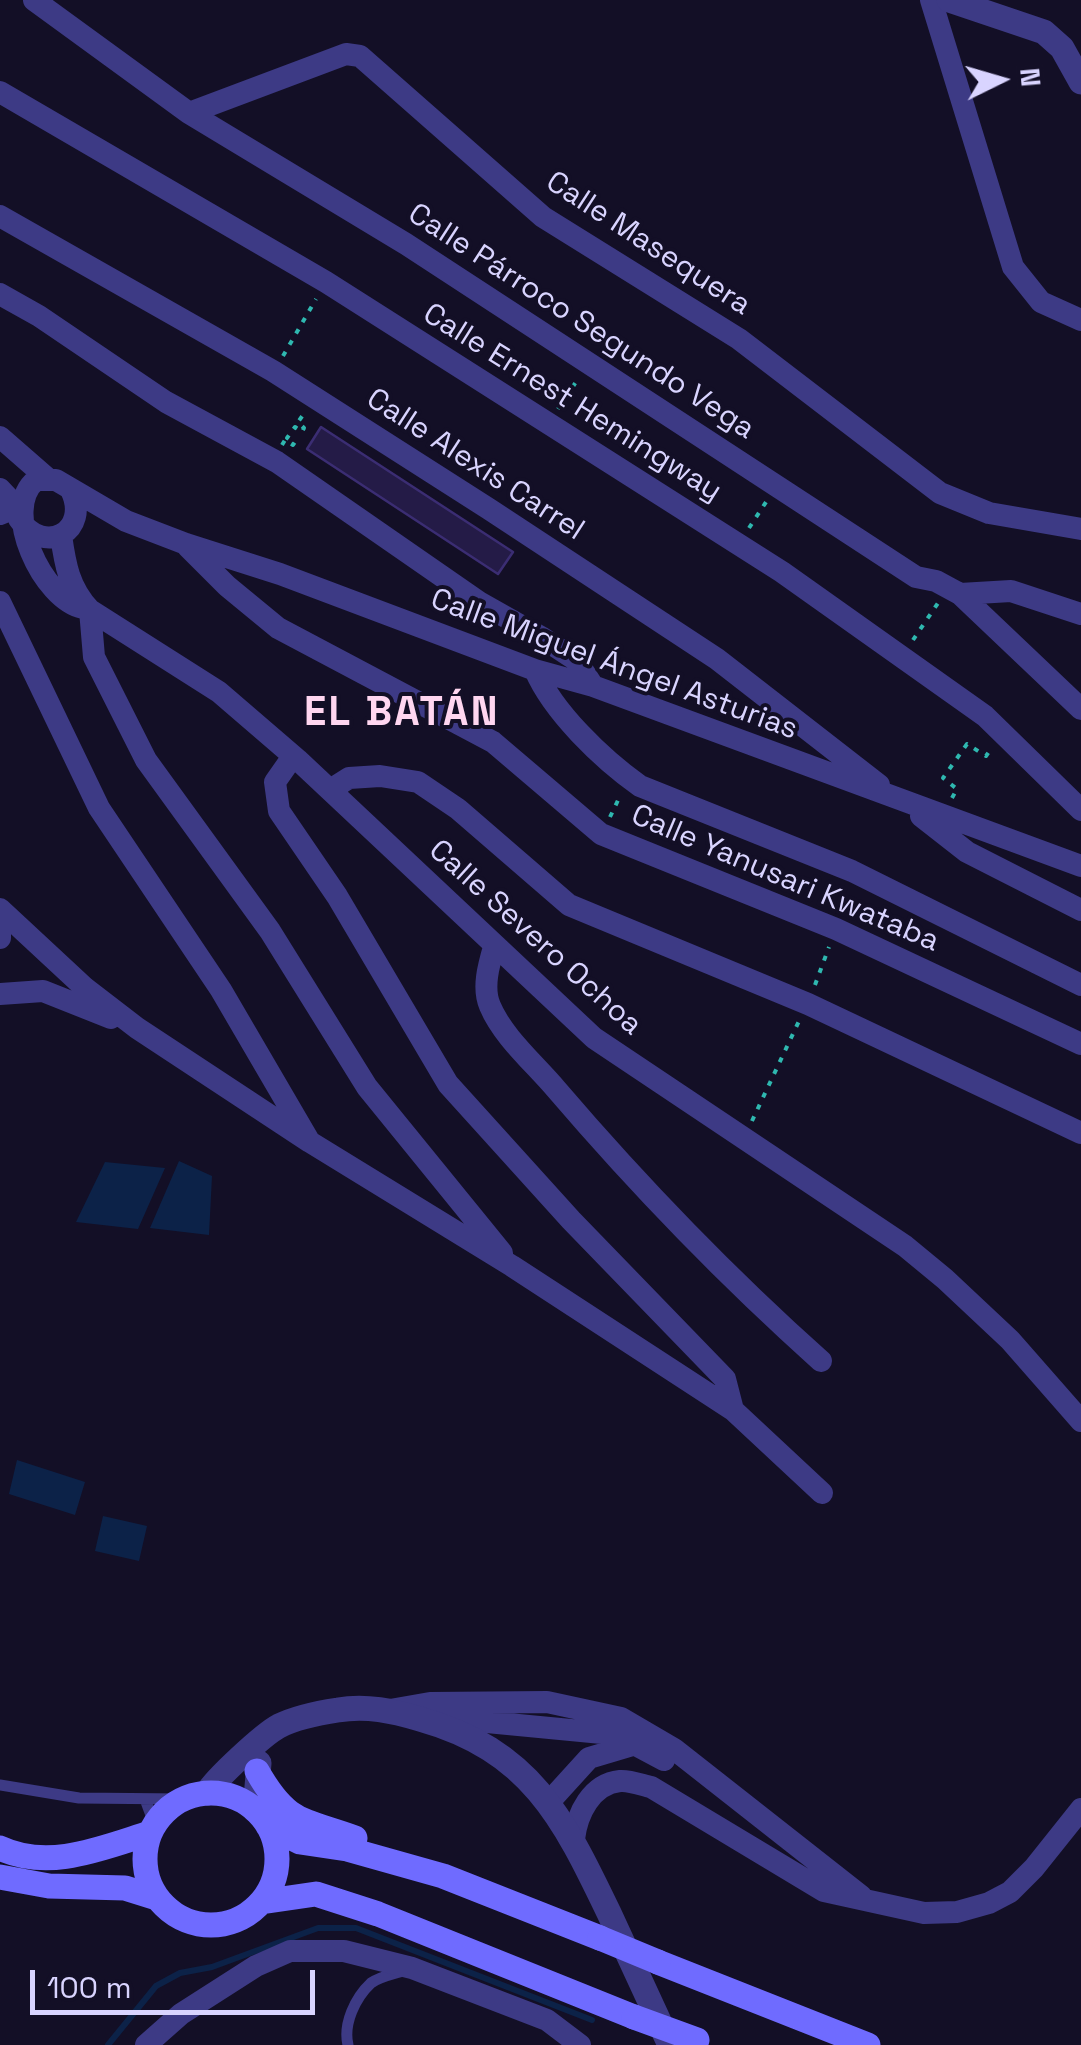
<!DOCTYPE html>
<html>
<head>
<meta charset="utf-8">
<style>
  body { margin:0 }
  #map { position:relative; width:1081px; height:2045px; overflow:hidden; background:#130f26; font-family:"Space Grotesk",sans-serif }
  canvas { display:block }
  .north { position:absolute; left:951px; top:30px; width:100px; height:100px; -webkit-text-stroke:8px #130f26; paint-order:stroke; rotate:85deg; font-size:28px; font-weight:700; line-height:40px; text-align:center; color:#d9d4ff }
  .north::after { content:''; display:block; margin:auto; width:35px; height:45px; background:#d9d4ff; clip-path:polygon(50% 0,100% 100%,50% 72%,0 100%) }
  .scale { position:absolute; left:30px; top:1970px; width:285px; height:45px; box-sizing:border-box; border:5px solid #d9d4ff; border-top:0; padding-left:12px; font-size:30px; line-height:35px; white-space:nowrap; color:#d9d4ff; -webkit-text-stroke:8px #130f26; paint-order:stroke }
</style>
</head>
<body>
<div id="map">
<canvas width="1081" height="2045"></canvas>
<div class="north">N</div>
<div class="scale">100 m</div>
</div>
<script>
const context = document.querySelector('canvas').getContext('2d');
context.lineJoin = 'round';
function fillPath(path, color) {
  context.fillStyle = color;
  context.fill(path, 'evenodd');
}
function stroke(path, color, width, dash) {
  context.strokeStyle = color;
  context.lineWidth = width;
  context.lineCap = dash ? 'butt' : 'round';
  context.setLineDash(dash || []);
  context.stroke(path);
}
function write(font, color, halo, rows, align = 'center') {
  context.font = font + ' "Space Grotesk",sans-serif';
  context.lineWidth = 8;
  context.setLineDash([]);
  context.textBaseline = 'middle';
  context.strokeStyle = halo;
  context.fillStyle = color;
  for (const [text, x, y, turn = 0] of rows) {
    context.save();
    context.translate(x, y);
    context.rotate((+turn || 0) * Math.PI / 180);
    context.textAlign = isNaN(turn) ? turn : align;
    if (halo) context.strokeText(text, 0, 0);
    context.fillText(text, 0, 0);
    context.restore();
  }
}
const water = new Path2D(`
  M 179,1161 L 212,1176 L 209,1235 L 150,1228 Z
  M 105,1162 L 165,1168 L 138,1229 L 76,1222 Z
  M 17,1460 L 85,1482 L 75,1515 L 9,1494 Z
  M 103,1516 L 147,1526 L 139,1561 L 95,1551 Z`);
const stream = new Path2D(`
  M 108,2045 L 156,1986 L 180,1973 L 212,1967 L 318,1928 L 356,1928 L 592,2020`);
const building = new Path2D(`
  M 321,427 L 513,552 L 498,574 L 307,449 Z`);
const path = new Path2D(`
  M 283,356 L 316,299
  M 558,409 L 578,379
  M 282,445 L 285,440 L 293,445 L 295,442 L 287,438 L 295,427 L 302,432 L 304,428 L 298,422 L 303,415
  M 749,528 L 766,502
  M 913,640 L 938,603
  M 952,798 L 957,789 L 943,778 L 967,744 L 986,756 L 991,749
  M 610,817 L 621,794
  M 815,985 L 829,947
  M 752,1121 L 799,1021`);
const service = new Path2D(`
  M 0,1785 L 79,1798 L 182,1799
  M 145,1799 L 155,1826
  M 348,2045 C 343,2024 355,1998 371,1983 C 379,1977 393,1974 403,1971`);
const minor = new Path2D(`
  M 34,0 L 189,113 L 406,244 L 916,577 L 936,581 L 960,594 L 1081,709
  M 931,0 L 1013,267 L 1041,302 L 1081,320
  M 0,92 L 326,282 L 782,572 L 985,716 L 1081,810
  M 189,113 L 346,54 L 360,56 L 543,217 L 739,339 L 940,493 L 989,513 L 1081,529
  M 0,216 L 273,371 L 489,509 L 717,659 L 879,785
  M 0,294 L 39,316 L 166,402 L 277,462 L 479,602 L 541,637 L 576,660 L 593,686
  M 0,437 L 47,478
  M 0,489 L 17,507 L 0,514
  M 19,519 C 44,557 91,531 71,490
  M 61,535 C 65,564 69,588 90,610 L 219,692 L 298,760 L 594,1038 L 905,1246 L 945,1279 L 1010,1340 L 1081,1421
  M 188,547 L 227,586 L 278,628 L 493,742 L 601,834 L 836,929 L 1081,1044
  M 960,594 L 1011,591 L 1081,614
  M 0,602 L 99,808 L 221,990 L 308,1139
  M 83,608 C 43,600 0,509 36,480 L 56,480 L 126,521 L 186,544 L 280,574 L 535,670 L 593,686 L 1081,866
  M 90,610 L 94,657 L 146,760 L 270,931 L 367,1087 L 502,1253
  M 535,670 C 553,712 602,759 640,786 L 852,871 L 1081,985
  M 298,760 L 289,762 L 275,782 L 279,811 L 337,896 L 448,1084 L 571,1220 L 725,1379 L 733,1410
  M 330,790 L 349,778 L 380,776 L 418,782 L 458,809 L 569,905 L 808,1004 L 1081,1133
  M 921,816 L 967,852 L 1081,910
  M 0,909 L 85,988 L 137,1028 L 310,1142 L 512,1266 L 733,1410 L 822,1493
  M 0,935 L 0,938
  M 494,947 C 489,964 482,988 490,1006 C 503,1037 535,1064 556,1089 C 639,1186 726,1276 821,1361
  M 0,994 L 43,991 L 111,1018
  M 390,1710 L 430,1703 L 547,1702 L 621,1718 L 674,1749 L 861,1896
  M 439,1724 L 487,1722 L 602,1733 L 634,1744 L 664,1760
  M 549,1802 L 589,1758 L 636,1744
  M 574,1839 C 577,1814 591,1784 620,1781 C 629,1780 642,1785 651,1787 L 824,1891 L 924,1913 L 957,1912 L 989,1903 L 1010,1892 L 1034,1868 L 1081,1809
  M 146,2045 L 181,2014 L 256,1966 L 290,1951 L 344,1951 L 412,1968 L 547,2020 L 580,2045`);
const tertiary = new Path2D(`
  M 949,0 L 1044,32 L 1062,48 L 1081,82
  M 207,1793 C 216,1778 264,1734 279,1726 C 297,1717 318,1713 338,1710 C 366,1705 393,1711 420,1719 C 530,1750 563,1817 609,1913 C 629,1957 650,2001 670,2045
  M 255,1810 L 259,1763`);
const secondary = new Path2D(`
  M 257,1771 C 287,1824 302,1819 355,1838
  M145 1859a66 66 0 1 1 132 0a66 66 0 1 1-132 0Z
  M 268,1826 L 300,1842 L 347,1849 L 443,1876 L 600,1938
  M 0,1848 C 49,1871 102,1848 150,1833
  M 0,1877 L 49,1886 L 125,1888 L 157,1898
  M 261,1902 L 316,1894 L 378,1914 L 634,2017
  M 658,1962 L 868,2045`);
const secondaryBridge = new Path2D(`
  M 600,1938 L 658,1962
  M 634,2017 L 697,2040`);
const streetNames = [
  ["Calle Masequera",648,244,33],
  ["Calle Párroco Segundo Vega",581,322,33],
  ["Calle Ernest Hemingway",572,403,32],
  ["Calle Alexis Carrel",475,465,33],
  ["Calle Miguel Ángel Asturias",614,665,20],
  ["Calle Yanusari Kwataba",785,879,23],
  ["Calle Severo Ochoa",535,938,42]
];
const districtNames = [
  ["EL BATÁN",402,714]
];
fillPath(water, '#0c2248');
stroke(stream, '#0c2248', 6);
fillPath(building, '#241b47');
stroke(building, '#3b2d73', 2.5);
stroke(path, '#2fb8b0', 4, [5, 8]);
stroke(service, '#3d3a85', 11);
stroke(minor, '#3d3a85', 22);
stroke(tertiary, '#3d3a85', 25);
stroke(secondary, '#6f6bff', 25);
stroke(secondaryBridge, '#6f6bff', 25);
write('30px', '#d9d4ff', '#130f26', streetNames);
context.letterSpacing = '2.5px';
write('bold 40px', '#ffd6f0', '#130f26', districtNames);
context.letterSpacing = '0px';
</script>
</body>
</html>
